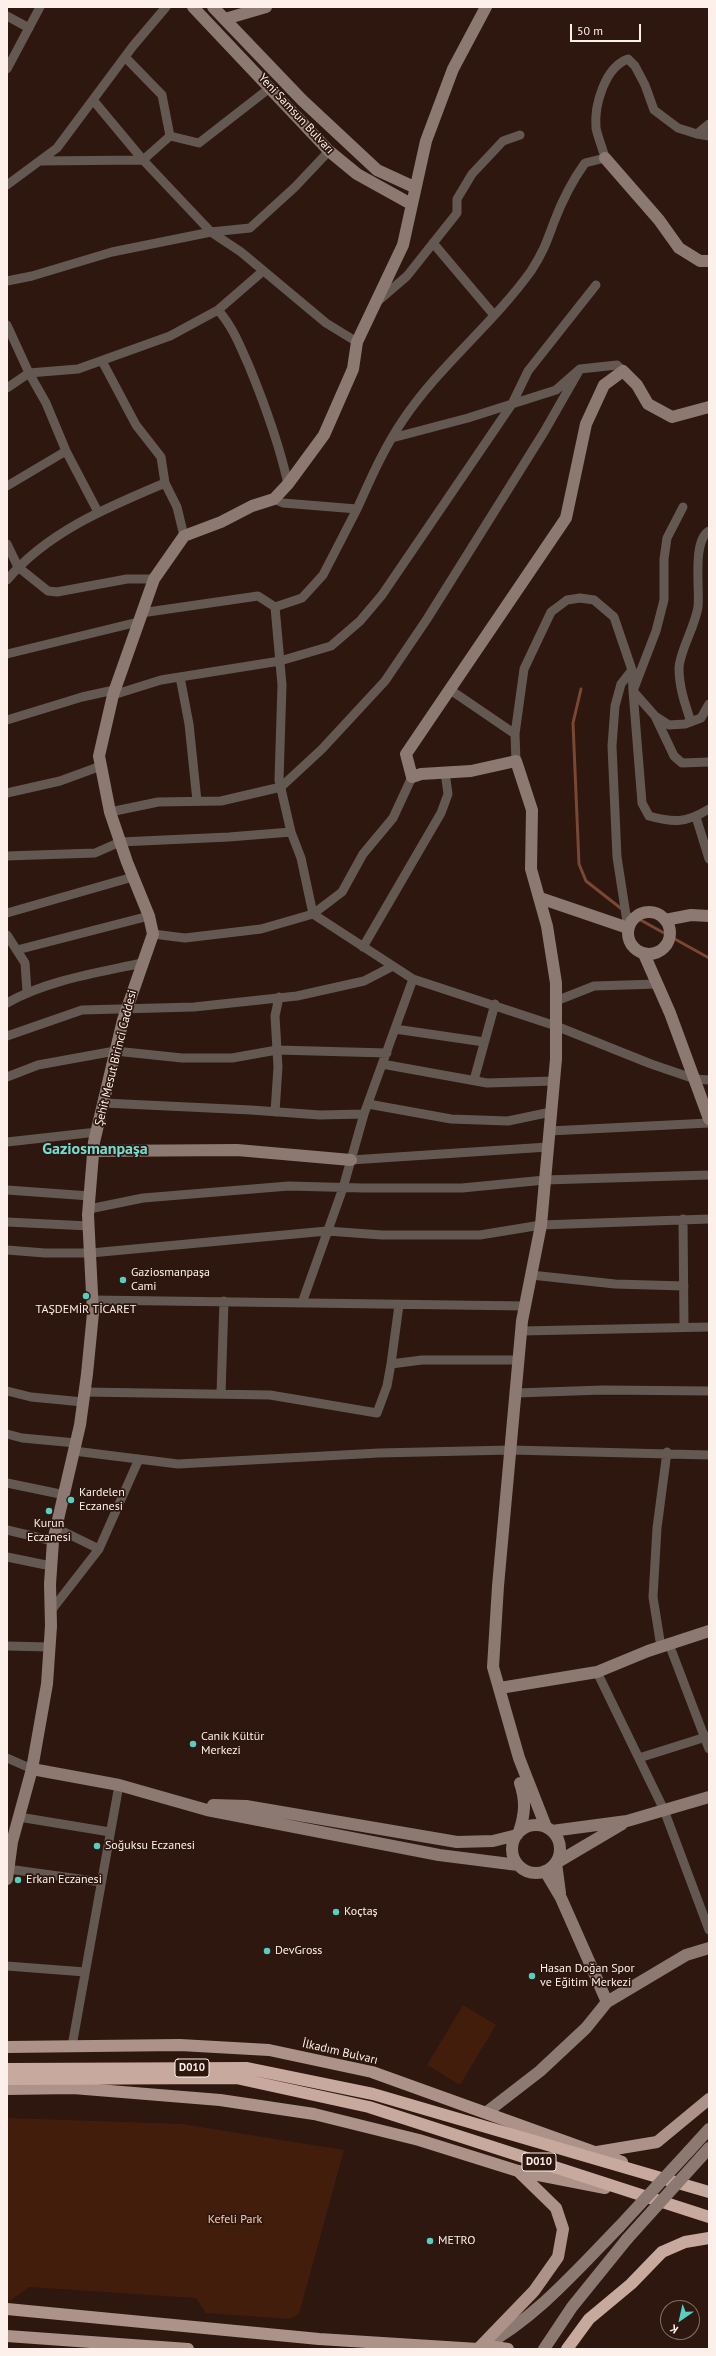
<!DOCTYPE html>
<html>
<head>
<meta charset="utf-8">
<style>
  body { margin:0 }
  #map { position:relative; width:716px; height:2356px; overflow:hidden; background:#2e170e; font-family:"PT Sans",sans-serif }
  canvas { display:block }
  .frame { position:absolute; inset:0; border:8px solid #fdf0eb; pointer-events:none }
  .north { position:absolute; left:660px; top:2300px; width:40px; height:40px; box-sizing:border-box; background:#2e170e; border:1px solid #816e66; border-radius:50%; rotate:214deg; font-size:11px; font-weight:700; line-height:16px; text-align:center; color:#fdf0eb }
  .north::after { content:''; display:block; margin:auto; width:14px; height:18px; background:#56cec3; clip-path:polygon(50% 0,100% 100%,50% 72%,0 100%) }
  .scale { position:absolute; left:570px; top:24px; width:71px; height:18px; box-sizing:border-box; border:2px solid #fdf0eb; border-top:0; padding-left:5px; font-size:12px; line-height:14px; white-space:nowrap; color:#fdf0eb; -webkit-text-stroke:3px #2e170e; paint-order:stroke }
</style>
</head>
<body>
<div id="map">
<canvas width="716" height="2356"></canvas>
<div class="frame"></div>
<div class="north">K</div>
<div class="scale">50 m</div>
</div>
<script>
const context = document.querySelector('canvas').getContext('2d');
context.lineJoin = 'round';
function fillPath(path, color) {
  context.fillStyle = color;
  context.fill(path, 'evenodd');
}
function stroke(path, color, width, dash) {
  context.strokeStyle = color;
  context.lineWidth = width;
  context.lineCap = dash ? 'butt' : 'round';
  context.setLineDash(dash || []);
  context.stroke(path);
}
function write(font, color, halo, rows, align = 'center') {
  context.font = font + ' "PT Sans",sans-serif';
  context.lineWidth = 3.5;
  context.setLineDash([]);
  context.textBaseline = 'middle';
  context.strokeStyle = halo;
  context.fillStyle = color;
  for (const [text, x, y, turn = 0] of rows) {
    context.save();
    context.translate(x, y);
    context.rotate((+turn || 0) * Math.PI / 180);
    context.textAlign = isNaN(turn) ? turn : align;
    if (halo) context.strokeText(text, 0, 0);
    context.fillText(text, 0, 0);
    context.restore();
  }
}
const green = new Path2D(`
  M 463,2005 L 496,2025 L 460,2085 L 427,2065 Z
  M 7,2118 L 182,2124 L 344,2150 L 299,2314 L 290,2319 L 206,2313 L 196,2298 L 29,2287 L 10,2301 L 7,2296 Z`);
const stream = new Path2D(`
  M 581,689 L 573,723 L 579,864 L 586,881 L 623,910
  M 628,913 L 709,958`);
const street = new Path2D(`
  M 7,16 L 29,28
  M 7,69 L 40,7
  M 93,100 L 143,160 L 211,232 L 241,252 L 326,323 L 357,342
  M 697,134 L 709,136
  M 170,136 L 199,143 L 271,87
  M 40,161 L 143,160 L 170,136 L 162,95 L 125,57
  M 7,185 L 57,148 L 133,46 L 166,7
  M 433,243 L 494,315
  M 7,281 L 32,276 L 112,252 L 211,232 L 250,228 L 295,187 L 329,151
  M 378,301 L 407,276 L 457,213 L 457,199 L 472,174 L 503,141 L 520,135
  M 218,310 C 233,327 240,346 249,366 C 265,405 279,443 288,484
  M 7,325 L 29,373 L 46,403 L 66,451 L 98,512
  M 102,361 L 136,425 L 161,457 L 165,483 L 177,507 L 184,536
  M 7,388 L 29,373 L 78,369 L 170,336 L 218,310 L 263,271
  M 392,438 L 468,418 L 556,390 L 580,369 L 617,365 L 623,371
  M 7,486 L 66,451
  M 274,499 L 283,503 L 357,509 C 371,478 384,448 403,420 C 440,365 493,324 531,271 C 543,253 547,241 554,222 C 562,201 572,181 585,163 L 605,158 C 603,149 598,138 596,128 C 594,105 605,67 628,59 L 635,66 L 645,85 L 654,110 L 678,128 L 697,134 L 709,124
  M 683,507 L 667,538 L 664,559 L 664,600 L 656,631 L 633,691 L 642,803 L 649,816 C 674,823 686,823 709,809
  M 357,509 L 323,575 L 302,598 L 275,607 L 282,685 L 279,780 L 291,832 L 301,858 L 313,914 L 342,892 L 363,854 L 393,818 L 412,777
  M 7,544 L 18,567 L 48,591 L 57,592 L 127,579 L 154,579
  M 7,580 C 47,532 108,507 165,483
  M 141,613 L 258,596 L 275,607
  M 7,654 L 138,622
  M 180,677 L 189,724 L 197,801
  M 449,689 L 515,734
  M 113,695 L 161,680 L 280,661 L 331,646 L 360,621 L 382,595 L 512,404 L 528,371 L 596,285
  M 655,716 L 674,756 L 682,763 L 709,762
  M 7,720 L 82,697 L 114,690
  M 691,722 C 685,704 679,687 679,668 C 680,650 695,627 698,607 C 700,589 692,541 709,531
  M 516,761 L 515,734 L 524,669 L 551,612 L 567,600 L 580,598 L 594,600 L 614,617 L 632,670 L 633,691 L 655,716 L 669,725 L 685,724 L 701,718 L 709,704
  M 7,793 L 60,781 L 101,766
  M 110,812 L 158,802 L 221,801 L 281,787 L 322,749 L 385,681 L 427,619 L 544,432 L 580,369
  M 696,817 L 709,859
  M 7,856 L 95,853 L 120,842 L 229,837 L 291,832
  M 7,913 L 133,877
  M 628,928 L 617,857 L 612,746 L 615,706 L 621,684 L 632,670
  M 153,934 L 185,938 L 261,929 L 313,914 L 413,979 L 556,1026 L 651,1064 L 695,1079 L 709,1080
  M 7,935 L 25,963 L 27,992
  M 363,947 L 441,813 L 448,794 L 445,772
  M 17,950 L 149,916
  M 556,1001 L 594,986 L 658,984
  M 7,1003 C 48,980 97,973 142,963
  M 395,1029 L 484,1042
  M 7,1036 L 82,1010 L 194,1007 L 297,996 L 364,981 L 393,966
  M 382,1064 L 487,1083 L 554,1081
  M 7,1077 L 38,1065 L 115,1051 L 182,1058 L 232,1058 L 277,1050 L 387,1053
  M 474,1080 L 495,1004
  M 104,1103 L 251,1110 L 320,1115 L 364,1114
  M 368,1104 L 451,1119 L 508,1121 L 551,1112
  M 275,1112 L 278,1067 L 275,1016 L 279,997
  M 549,1131 L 709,1123
  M 7,1142 L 97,1132
  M 351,1160 L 548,1147
  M 7,1190 L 90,1196
  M 89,1209 L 143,1198 L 289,1186 L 363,1188 L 462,1188 L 545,1180 L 709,1175
  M 683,1219 L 684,1327
  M 7,1222 L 89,1226
  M 7,1250 L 45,1253 L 91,1253 L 327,1231 L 382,1235 L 480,1235 L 541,1225 L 709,1219
  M 531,1275 L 615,1284 L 684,1286
  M 92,1300 L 525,1306
  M 302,1303 L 343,1188 L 364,1114 L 413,979
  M 522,1331 L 709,1327
  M 391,1364 L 399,1305
  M 7,1391 L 31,1397 L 83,1402
  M 84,1392 L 270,1395 L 377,1413 L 387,1386 L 391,1364 L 422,1360 L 519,1360
  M 516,1393 L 603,1390 L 709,1391
  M 221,1394 L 224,1301
  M 7,1434 L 22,1438 L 76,1443
  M 74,1451 L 178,1464 L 379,1453 L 511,1450 L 709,1455
  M 7,1483 L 65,1495
  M 56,1528 L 99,1549 L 139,1459
  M 7,1530 L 53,1541
  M 7,1557 L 51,1566
  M 50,1612 L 99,1549
  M 669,1644 L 709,1749
  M 7,1646 L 49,1647
  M 661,1647 L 653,1597 L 657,1528 L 667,1452
  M 597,1672 L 664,1810 L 709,1930
  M 7,1758 L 32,1769
  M 639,1758 L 709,1736
  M 19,1817 L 110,1832
  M 8,1869 L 101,1882
  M 7,1966 L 85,1972
  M 72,2046 L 119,1785`);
const secondary = new Path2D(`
  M 193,7 L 329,151 L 357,174 L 411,204
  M 213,7 L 302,100 L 377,170 L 414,187
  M 225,19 L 266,7
  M 605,158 L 659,220 L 679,248 L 700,261 L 709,261
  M 540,898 L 628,928
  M628 933a21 21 0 1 1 42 0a21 21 0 1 1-42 0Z
  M 665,920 L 691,915 L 709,916
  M 644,954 L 670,1013 L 709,1119
  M 94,1151 L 237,1150 L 351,1160
  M 500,1688 L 597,1672 L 648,1651 L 709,1631
  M 32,1769 L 119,1785 L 207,1810 L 439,1855 L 518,1865
  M 213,1805 L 246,1806 L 457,1842 L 493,1841 L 517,1835
  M512 1849a24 24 0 1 1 48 0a24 24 0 1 1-48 0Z
  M 546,1827 L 519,1758 L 493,1667 L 498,1586 L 522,1321 L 541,1225 L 556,1059 L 556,983 L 547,926 L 531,869 L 532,810 L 516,761 L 471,771 L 421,774 L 412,777 L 406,754 L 566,518 L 586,424 L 604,385 L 623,371 L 637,385 L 648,404 L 672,417 L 709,407
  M 552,1831 L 627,1821 L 709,1797
  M 519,1832 C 525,1814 526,1801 520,1783
  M 545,1871 L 561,1898 L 607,2002
  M 7,1879 L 12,1842 L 32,1769 L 47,1684 L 51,1626 L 50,1584 L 53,1541 L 80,1425 L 87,1374 L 93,1313 L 88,1215 L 94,1142 L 123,1020 L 153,934 L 149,916 L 127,862 L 110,812 L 99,756 L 113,695 L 154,579 L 184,536 L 221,522 L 252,506 L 274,499 L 288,484 L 324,435 L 353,369 L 357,342 L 403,245 L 426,141 L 453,69 L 486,7
  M 560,1893 L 556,1863 L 622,1824
  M 487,2112 L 540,2071 L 586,2028 L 607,2002 L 686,1955 L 709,1948
  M 689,2151 L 709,2129
  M 701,2157 L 709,2148
  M 482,2347 C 536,2318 577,2270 619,2227
  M 544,2349 L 572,2307 L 627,2239`);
const primary = new Path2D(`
  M 7,2047 L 180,2045 L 269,2050 L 372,2072 L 622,2162
  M 7,2089 L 73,2088 L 220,2100 L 314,2114 L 419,2140 L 518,2171 L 605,2188
  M 597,2152 L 657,2142 L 709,2099
  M 7,2309 L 319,2339 L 478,2349 L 534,2291 L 558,2257 L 563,2229 L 556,2208 L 518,2171
  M 7,2336 L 188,2349
  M 478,2349 L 488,2346 L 508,2349`);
const highway = new Path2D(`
  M 7,2069 L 246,2068 L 373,2094 L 709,2192
  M 7,2079 L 236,2078 L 369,2107 L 709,2217
  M 567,2349 L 589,2319 L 631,2284 L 662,2252 L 685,2242 L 709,2238`);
const secondaryBridge = new Path2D(`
  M 619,2227 L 689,2151
  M 627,2239 L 701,2157`);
const markers = [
  [123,1280,4,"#56cec3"],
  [86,1296,4,"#56cec3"],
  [71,1500,4,"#56cec3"],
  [49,1511,4,"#56cec3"],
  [193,1744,4,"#56cec3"],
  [97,1846,4,"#56cec3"],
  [18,1880,4,"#56cec3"],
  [336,1912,4,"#56cec3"],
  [267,1951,4,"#56cec3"],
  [532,1976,4,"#56cec3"],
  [430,2241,4,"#56cec3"]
];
const shields = [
  [192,2068,34],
  [539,2162,34]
];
const shieldNames = [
  ["D010",192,2068],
  ["D010",539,2162]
];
const streetNames = [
  ["Yeni Samsun Bulvarı",296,114,47],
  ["Şehit Mesut Birinci Caddesi",116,1058,-76],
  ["İlkadım Bulvarı",340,2052,13]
];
const poiNames = [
  ["Gaziosmanpaşa",131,1273],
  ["Cami",131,1287],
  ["TAŞDEMİR TİCARET",86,1310,"center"],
  ["Kardelen",79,1493],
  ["Eczanesi",79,1507],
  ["Kurun",49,1524,"center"],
  ["Eczanesi",49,1538,"center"],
  ["Canik Kültür",201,1737],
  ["Merkezi",201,1751],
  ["Soğuksu Eczanesi",105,1846],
  ["Erkan Eczanesi",26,1880],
  ["Koçtaş",344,1912],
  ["DevGross",275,1951],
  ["Hasan Doğan Spor",540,1969],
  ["ve Eğitim Merkezi",540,1983],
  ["METRO",438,2241]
];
const parkNames = [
  ["Kefeli Park",235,2220]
];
const districtNames = [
  ["Gaziosmanpaşa",95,1149]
];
fillPath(green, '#421d0c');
stroke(stream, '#794732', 3);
stroke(street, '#645853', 9);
stroke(secondary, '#8c7971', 12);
stroke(primary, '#ac9288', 12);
stroke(highway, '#c8a99d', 12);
stroke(secondaryBridge, '#8c7971', 12);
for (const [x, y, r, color] of markers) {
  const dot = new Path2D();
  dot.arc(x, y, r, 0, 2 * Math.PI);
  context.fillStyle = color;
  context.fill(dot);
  stroke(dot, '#2e170e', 1.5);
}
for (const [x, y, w] of shields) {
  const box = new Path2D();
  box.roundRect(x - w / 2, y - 9, w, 18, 3);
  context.fillStyle = '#2e170e';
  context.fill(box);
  stroke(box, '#fdf0eb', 1);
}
write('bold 11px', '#fdf0eb', null, shieldNames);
write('12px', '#fdf0eb', '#2e170e', streetNames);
write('12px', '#fdf0eb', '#2e170e', poiNames, 'left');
write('12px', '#ffcdb8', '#2e170e', parkNames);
write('bold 16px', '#73ddd3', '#2e170e', districtNames);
</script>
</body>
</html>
